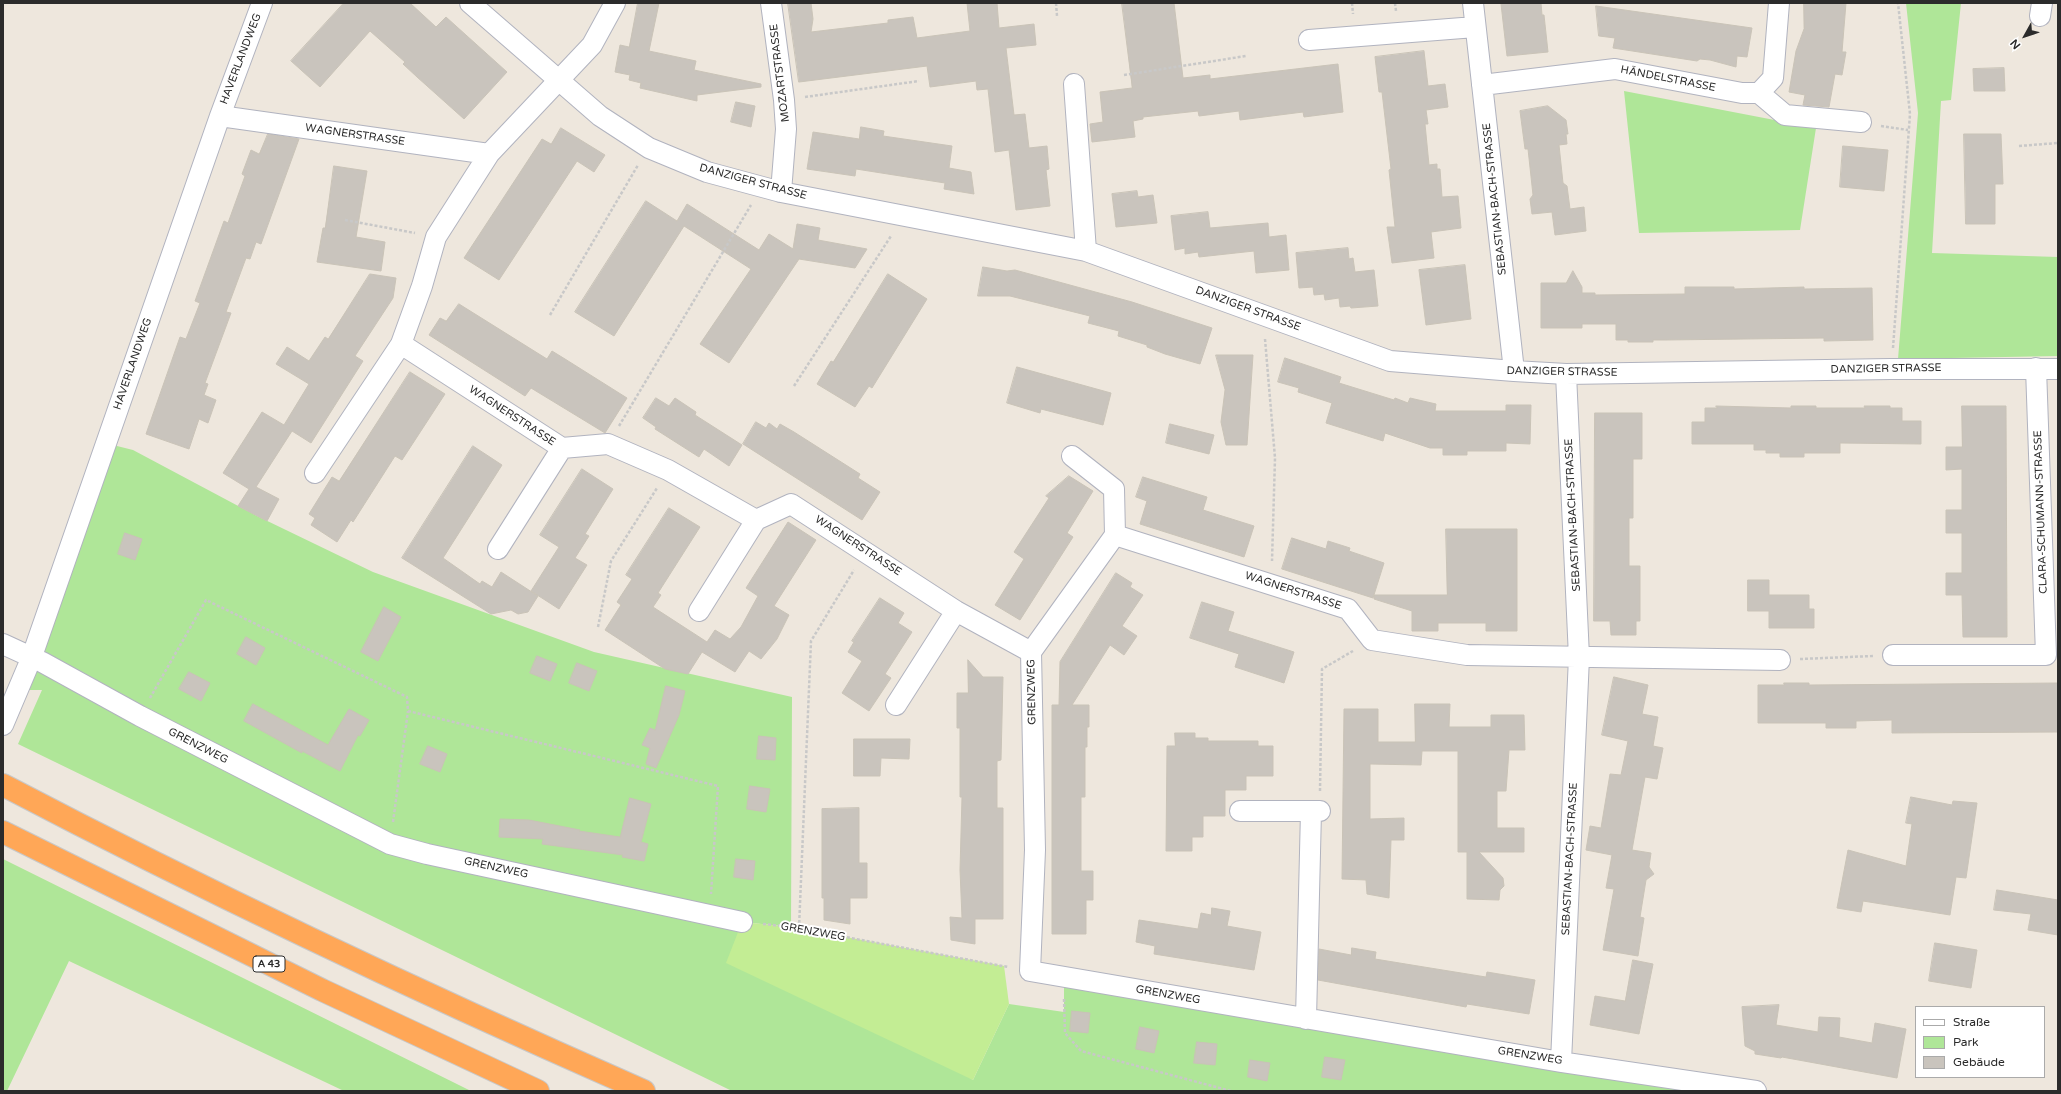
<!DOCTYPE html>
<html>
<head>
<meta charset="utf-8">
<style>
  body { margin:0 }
  #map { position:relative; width:2061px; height:1094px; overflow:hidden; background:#eee7dd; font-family:"Varela Round",sans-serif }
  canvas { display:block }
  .frame { position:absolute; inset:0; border:4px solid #2b2b2b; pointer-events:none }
  .legend { position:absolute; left:1915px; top:1006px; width:130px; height:72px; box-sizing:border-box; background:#fff; border:1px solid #aaa; margin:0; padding:5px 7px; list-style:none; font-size:12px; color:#2b2b2b }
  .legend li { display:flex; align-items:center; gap:8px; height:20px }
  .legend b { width:20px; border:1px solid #aaa }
  .north { position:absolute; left:2005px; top:16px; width:40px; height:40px; -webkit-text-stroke:3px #fff; paint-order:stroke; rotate:230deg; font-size:11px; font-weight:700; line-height:16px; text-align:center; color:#2b2b2b }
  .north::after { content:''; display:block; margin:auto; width:14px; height:18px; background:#2b2b2b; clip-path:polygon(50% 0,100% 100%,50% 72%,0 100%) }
</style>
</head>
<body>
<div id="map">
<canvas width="2061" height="1094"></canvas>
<div class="frame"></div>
<ul class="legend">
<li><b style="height:5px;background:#fff"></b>Straße</li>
<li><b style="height:11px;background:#afe698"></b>Park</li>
<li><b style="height:11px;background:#c9c4bd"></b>Gebäude</li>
</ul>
<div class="north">N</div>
</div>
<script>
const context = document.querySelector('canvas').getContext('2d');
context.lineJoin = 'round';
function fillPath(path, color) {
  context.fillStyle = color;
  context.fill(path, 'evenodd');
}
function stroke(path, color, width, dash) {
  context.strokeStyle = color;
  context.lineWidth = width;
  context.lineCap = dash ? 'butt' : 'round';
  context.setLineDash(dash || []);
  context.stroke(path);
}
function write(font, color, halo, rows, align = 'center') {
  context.font = font + ' "Varela Round",sans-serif';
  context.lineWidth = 4;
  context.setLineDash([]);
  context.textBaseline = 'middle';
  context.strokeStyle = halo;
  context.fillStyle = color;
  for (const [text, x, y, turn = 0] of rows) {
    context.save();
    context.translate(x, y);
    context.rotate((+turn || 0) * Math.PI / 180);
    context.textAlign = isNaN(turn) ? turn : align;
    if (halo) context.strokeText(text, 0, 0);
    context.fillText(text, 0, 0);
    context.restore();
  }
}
const green = new Path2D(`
  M 1906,3 L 1961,3 L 1951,100 L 1941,101 L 1932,253 L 2058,257 L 2058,356 L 1898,359 L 1918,113 Z
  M 1624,91 L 1816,128 L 1800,230 L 1639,233 Z
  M 105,443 L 133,450 L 257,516 L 373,572 L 594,652 L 792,697 L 791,927 L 742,922 L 973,1080 L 1009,1004 L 1064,1012 L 1064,977 L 1756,1091 L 732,1091 L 18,744 L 42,690 L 17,690 Z
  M 3,859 L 471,1091 L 344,1091 L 69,961 L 7,1091 L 3,1091 Z`);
const pitch = new Path2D(`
  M 742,922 L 791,927 L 1004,966 L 1009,1004 L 973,1080 L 726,963 Z`);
const building = new Path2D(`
  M 344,3 L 410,3 L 436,27 L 446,17 L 507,72 L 464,119 L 417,77 L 403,64 L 405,62 L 370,31 L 320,87 L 291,61 Z
  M 638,3 L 659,3 L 649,51 L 696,61 L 694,70 L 761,84 L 761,87 L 697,95 L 697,101 L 640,88 L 641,83 L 629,80 L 630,75 L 615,72 L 620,45 L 629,47 Z
  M 788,3 L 811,3 L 813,19 L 811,32 L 888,23 L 888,20 L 913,17 L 917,38 L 970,31 L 967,3 L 997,3 L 999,28 L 1034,24 L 1036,45 L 1006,48 L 1014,115 L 1025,114 L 1029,148 L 1047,146 L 1049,169 L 1046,170 L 1050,206 L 1016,210 L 1009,150 L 995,152 L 988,89 L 977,90 L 976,81 L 930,87 L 927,66 L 799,82 Z
  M 1122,3 L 1174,3 L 1183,78 L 1210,75 L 1210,79 L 1338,64 L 1343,112 L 1304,117 L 1303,112 L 1240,120 L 1239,111 L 1199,116 L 1198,111 L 1143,117 L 1143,119 L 1133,121 L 1135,137 L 1092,142 L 1090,124 L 1103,122 L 1100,92 L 1132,88 Z
  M 1511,3 L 1541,3 L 1542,15 L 1544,15 L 1548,52 L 1507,56 L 1501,4 Z
  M 1804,3 L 1846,3 L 1842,52 L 1846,52 L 1842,75 L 1835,74 L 1829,107 L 1803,105 L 1805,95 L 1789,92 L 1796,51 L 1804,29 Z
  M 1596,6 L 1752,28 L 1747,57 L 1737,56 L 1736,67 L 1710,60 L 1700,59 L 1697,61 L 1613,48 L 1615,38 L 1599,36 Z
  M 1424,51 L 1428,86 L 1445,84 L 1448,107 L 1426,110 L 1428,124 L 1425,124 L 1429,165 L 1437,164 L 1437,169 L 1440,169 L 1442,197 L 1458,196 L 1461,228 L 1431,232 L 1434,258 L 1392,263 L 1387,227 L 1395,227 L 1389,170 L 1391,169 L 1382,92 L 1379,92 L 1375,57 Z
  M 2004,68 L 2005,91 L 1974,91 L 1973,69 Z
  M 736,102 L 755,106 L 751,127 L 731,122 Z
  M 1548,106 L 1566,120 L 1568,134 L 1566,134 L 1567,144 L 1559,145 L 1563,183 L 1567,186 L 1570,209 L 1584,207 L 1586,231 L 1555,235 L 1552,212 L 1532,214 L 1530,199 L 1533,195 L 1528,149 L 1525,149 L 1520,111 Z
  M 861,127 L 884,131 L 883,136 L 952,146 L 949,168 L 971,172 L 974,194 L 944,189 L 945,183 L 856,169 L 855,176 L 807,169 L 813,132 L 859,139 Z
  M 561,128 L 605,155 L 594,172 L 577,161 L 499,280 L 464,258 L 542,139 L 551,144 Z
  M 268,134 L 299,139 L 261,244 L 256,242 L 250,259 L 246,258 L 226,312 L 231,313 L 205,383 L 208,384 L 204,395 L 216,400 L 208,423 L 199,419 L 189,449 L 146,434 L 180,337 L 186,339 L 200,303 L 195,301 L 224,221 L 228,223 L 245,176 L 242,174 L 251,150 L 259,154 Z
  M 1964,134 L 2001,134 L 2003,184 L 1995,184 L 1995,224 L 1966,224 Z
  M 1843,146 L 1888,150 L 1884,191 L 1840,187 Z
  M 334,166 L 367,171 L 356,237 L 385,242 L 381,271 L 317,262 L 323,228 L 325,228 Z
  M 1137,191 L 1138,197 L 1153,195 L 1157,223 L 1116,227 L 1112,194 Z
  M 646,201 L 677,221 L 687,204 L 759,250 L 769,234 L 793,249 L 797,224 L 820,228 L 818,240 L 867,249 L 855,268 L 799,259 L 729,363 L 700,344 L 751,269 L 684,226 L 614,336 L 575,312 Z
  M 1208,212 L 1210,228 L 1268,223 L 1269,237 L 1286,235 L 1289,270 L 1256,273 L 1254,251 L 1199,257 L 1198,252 L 1185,254 L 1185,248 L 1175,250 L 1171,216 Z
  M 1348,248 L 1349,259 L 1353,258 L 1355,272 L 1374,270 L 1378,306 L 1351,308 L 1350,306 L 1340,307 L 1339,298 L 1325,300 L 1324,294 L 1314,295 L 1313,287 L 1299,288 L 1296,253 Z
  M 1465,265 L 1471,319 L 1426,325 L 1419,270 Z
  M 983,267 L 1007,271 L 1015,270 L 1132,302 L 1212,328 L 1200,364 L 1165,354 L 1147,347 L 1147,345 L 1118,336 L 1119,331 L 1088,323 L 1090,316 L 1010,296 L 978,296 Z
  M 1573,271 L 1582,287 L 1582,293 L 1595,293 L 1595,295 L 1685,294 L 1685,287 L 1734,287 L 1734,289 L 1804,287 L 1804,289 L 1872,288 L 1873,340 L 1824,341 L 1824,338 L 1665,340 L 1653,340 L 1653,342 L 1628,342 L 1628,340 L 1616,340 L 1616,324 L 1582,324 L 1582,328 L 1541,328 L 1541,283 L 1566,283 Z
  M 370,274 L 396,278 L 393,298 L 355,356 L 363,361 L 311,443 L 292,431 L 256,487 L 279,499 L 267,521 L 238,506 L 249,489 L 223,473 L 262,412 L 284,425 L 309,384 L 276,364 L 287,347 L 309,361 L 325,337 L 328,339 Z
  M 888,274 L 927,299 L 872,388 L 869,386 L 855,407 L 817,384 L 831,361 L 833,362 Z
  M 459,304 L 547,359 L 552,351 L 565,359 L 627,398 L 605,433 L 531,388 L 525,396 L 429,335 L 440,318 L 446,321 Z
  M 1216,355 L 1253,355 L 1247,445 L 1226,445 L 1221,422 L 1225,390 Z
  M 1285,358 L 1341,377 L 1339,383 L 1394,400 L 1395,398 L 1408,403 L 1410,398 L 1436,404 L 1435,411 L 1506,411 L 1506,405 L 1531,405 L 1530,444 L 1506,443 L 1506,451 L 1467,451 L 1467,455 L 1443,455 L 1443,448 L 1430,448 L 1385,433 L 1383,441 L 1326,423 L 1332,403 L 1298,392 L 1299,388 L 1278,382 Z
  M 1017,367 L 1111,393 L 1103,425 L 1041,409 L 1040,413 L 1007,403 Z
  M 410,372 L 445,394 L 402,460 L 395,456 L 353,522 L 351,520 L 337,542 L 311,525 L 315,518 L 309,514 L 332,477 L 339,481 Z
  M 656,398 L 669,406 L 675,398 L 696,412 L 695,415 L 742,445 L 729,466 L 704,449 L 699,457 L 655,429 L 656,427 L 643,418 Z
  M 1716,406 L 1791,408 L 1791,406 L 1816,406 L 1816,408 L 1865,408 L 1864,406 L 1890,406 L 1890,408 L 1902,408 L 1902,421 L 1921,421 L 1921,444 L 1840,443 L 1840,453 L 1804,453 L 1804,457 L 1780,457 L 1780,453 L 1766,453 L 1766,450 L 1754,450 L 1754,444 L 1692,444 L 1692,422 L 1705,422 L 1705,408 L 1717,408 Z
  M 1962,406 L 2006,406 L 2007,637 L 1963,637 L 1962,595 L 1946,595 L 1946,573 L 1962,573 L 1962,533 L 1946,533 L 1946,510 L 1962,510 L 1962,469 L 1946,470 L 1946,447 L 1962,447 Z
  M 1595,413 L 1642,413 L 1642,459 L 1633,459 L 1633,518 L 1629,518 L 1629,566 L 1640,566 L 1640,621 L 1636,621 L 1636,635 L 1611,635 L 1610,621 L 1594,621 Z
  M 756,422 L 766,428 L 769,423 L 777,429 L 780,424 L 794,432 L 860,474 L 858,478 L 880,492 L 862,520 L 743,444 Z
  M 1170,424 L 1214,435 L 1209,454 L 1166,443 Z
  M 473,446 L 502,465 L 443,558 L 480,584 L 482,581 L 492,587 L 501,572 L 538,596 L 528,612 L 518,614 L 511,610 L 491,614 L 402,558 Z
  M 582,469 L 613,489 L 585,534 L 589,536 L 575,558 L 587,565 L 559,609 L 531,591 L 559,547 L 540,535 Z
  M 1069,476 L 1093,491 L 1067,533 L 1073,537 L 1020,620 L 995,605 L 1024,559 L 1014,552 L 1049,498 L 1046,496 Z
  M 1143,477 L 1207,497 L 1203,510 L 1254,526 L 1244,557 L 1140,524 L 1147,501 L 1136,497 Z
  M 669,508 L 700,527 L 658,593 L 661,595 L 653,607 L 707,642 L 715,630 L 730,639 L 741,627 L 758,596 L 746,588 L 788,522 L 816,540 L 774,606 L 789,615 L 777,639 L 761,659 L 749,651 L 735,672 L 702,652 L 688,674 L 665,669 L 605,630 L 621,605 L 617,602 L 632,579 L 626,575 Z
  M 1446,529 L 1517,529 L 1517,631 L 1486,631 L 1486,623 L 1438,623 L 1438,631 L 1412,631 L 1412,611 L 1374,599 L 1374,595 L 1447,595 Z
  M 125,533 L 142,539 L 135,560 L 118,554 Z
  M 1292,538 L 1326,549 L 1328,541 L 1350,548 L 1349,551 L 1384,563 L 1373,598 L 1282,569 Z
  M 1116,573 L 1132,583 L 1130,587 L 1143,595 L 1122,626 L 1137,636 L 1124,655 L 1110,645 L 1072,705 L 1089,705 L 1089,727 L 1087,727 L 1087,747 L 1085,747 L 1085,797 L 1081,797 L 1081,871 L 1093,871 L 1093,900 L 1086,900 L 1086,934 L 1052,934 L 1052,705 L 1059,705 L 1060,662 Z
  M 1748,580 L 1769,580 L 1769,595 L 1809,595 L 1809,609 L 1814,609 L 1814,628 L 1769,628 L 1769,611 L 1748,611 Z
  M 880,598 L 904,613 L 898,623 L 912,632 L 885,674 L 891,678 L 869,711 L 842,693 L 862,661 L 848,652 L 854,642 L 852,641 Z
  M 1202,602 L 1234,612 L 1228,631 L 1294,652 L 1284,683 L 1235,667 L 1239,654 L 1190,638 Z
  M 384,607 L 401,617 L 378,661 L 361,652 Z
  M 246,637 L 265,648 L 256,665 L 237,654 Z
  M 537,656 L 557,664 L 550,681 L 530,673 Z
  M 968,660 L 983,677 L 1003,677 L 1001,760 L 997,761 L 997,808 L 1003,808 L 1003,919 L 975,919 L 975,944 L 951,940 L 950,917 L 962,918 L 960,870 L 962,797 L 960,797 L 960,728 L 957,728 L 957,693 L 968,693 Z
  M 577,663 L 597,671 L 589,691 L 569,683 Z
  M 189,672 L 210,683 L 201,701 L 179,689 Z
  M 1614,677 L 1648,685 L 1642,714 L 1658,717 L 1653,746 L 1663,748 L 1657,779 L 1645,777 L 1632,850 L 1651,853 L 1649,867 L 1654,874 L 1646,880 L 1640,917 L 1644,918 L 1638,956 L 1603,950 L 1614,889 L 1606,888 L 1612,855 L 1586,850 L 1590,826 L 1601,828 L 1610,774 L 1621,775 L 1628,741 L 1602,735 Z
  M 1784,683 L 1809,683 L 1809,685 L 2058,683 L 2058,732 L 1892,733 L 1892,720 L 1856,721 L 1856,728 L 1826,728 L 1826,723 L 1758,723 L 1758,685 L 1784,685 Z
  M 666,686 L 685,691 L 679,715 L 656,768 L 646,764 L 650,748 L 642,745 L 650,728 L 655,730 Z
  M 253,704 L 328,745 L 349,709 L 369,720 L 360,736 L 358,735 L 340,771 L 302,751 L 302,753 L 244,721 Z
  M 1415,704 L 1450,704 L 1449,727 L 1491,727 L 1491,715 L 1524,715 L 1525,750 L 1509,750 L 1506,791 L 1497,791 L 1497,828 L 1524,828 L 1524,852 L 1479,852 L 1503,878 L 1504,886 L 1500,890 L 1499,900 L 1467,899 L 1467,852 L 1458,852 L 1458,751 L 1422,751 L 1421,765 L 1370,764 L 1370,819 L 1404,818 L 1404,840 L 1391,840 L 1389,898 L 1367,894 L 1366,880 L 1342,879 L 1344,709 L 1378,709 L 1378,742 L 1415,742 Z
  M 1175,733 L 1195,733 L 1195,738 L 1208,738 L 1208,741 L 1258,741 L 1258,746 L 1273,746 L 1273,776 L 1246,776 L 1246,790 L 1225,790 L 1225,816 L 1203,816 L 1203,837 L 1192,837 L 1192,851 L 1166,851 L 1167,746 L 1175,746 Z
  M 759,736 L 776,738 L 775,760 L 757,759 Z
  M 854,739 L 910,739 L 909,759 L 881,758 L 880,776 L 854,776 Z
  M 428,746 L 447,754 L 440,772 L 420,764 Z
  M 750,786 L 770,789 L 766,812 L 747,809 Z
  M 1911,797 L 1952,805 L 1953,801 L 1977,803 L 1966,878 L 1956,877 L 1950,915 L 1863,901 L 1861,912 L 1837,908 L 1848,850 L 1906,866 L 1912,824 L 1906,823 Z
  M 630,798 L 651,804 L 641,842 L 648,844 L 644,861 L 622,857 L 623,855 L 542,844 L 543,839 L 499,837 L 500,819 L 529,820 L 580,830 L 579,831 L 620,837 Z
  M 859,808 L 859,863 L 867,863 L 867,898 L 850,898 L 850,924 L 824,920 L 824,898 L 822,898 L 822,809 Z
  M 736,859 L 755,861 L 753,880 L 734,877 Z
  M 1997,890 L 2058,900 L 2058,935 L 2028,930 L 2031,914 L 1994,910 Z
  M 1212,908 L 1230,911 L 1227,926 L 1261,932 L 1254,970 L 1154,954 L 1155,946 L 1136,942 L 1139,920 L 1198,929 L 1201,913 L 1211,915 Z
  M 1935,943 L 1977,950 L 1971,988 L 1929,981 Z
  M 1352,948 L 1376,952 L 1375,959 L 1424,967 L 1486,977 L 1487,972 L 1535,980 L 1529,1014 L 1467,1004 L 1466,1007 L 1318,980 L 1319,949 L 1351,955 Z
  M 1633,960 L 1653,964 L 1639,1034 L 1590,1025 L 1595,996 L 1625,1001 Z
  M 1779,1005 L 1776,1025 L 1818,1032 L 1819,1017 L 1840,1018 L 1839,1037 L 1872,1043 L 1875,1023 L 1906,1029 L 1897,1078 L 1782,1057 L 1781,1058 L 1755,1054 L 1755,1051 L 1745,1046 L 1742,1007 Z
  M 1072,1011 L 1090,1013 L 1088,1033 L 1070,1031 Z
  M 1140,1027 L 1159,1031 L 1154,1053 L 1136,1049 Z
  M 1197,1042 L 1217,1044 L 1215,1065 L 1194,1063 Z
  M 1325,1057 L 1345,1060 L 1341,1080 L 1322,1077 Z
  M 1250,1060 L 1270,1063 L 1267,1081 L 1248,1077 Z`);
const path = new Path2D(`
  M 1056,3 L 1057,16
  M 1352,3 L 1353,14
  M 1395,3 L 1396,11
  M 1124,75 L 1246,56
  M 805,97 L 919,81
  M 1881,126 L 1908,130
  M 2019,146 L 2058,143
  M 345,220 L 415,233
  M 550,315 L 638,165
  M 1265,339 L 1275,458 L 1272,561
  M 1893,348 L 1910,114 L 1898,3
  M 794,386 L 891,236
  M 619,426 L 751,205
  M 598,627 L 611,561 L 657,488
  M 1800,659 L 1873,656
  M 150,698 L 206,600 L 407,697 L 408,711 L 718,786 L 711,894
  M 1320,791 L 1322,669 L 1353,651
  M 393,822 L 408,711
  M 763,924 L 791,927 L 1008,967
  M 799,928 L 811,641 L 854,570
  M 1064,999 L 1065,1033 L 1081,1051 L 1231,1091`);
const street = new Path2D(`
  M 470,3 L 600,116 L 649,148 L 707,172 L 781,192 L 1086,251 L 1390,361 L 1514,371 L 1566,374 L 1891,369 L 2058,369
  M 771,3 L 784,100 L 786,129 L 781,192
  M 1473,3 L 1514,371
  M 2040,16 L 2042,3
  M 1309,40 L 1475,27
  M 1074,84 L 1086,251
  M 1482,85 L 1615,69 L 1742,93 L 1759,93 L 1773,78 L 1779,3
  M 1759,93 L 1785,115 L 1861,122
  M 220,116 L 489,154 L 592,45 L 615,3
  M 401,344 L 562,448 L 608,444 L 668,470 L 756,520 L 791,504 L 956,611 L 1031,652 L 1115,535 L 1348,609 L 1372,640 L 1467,655 L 1780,660
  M 1072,456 L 1114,489 L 1115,535
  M 315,473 L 401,344 L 422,286 L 436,237 L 489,154
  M 498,549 L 562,448
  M 699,611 L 756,520
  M 3,644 L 42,662 L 140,716 L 390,844 L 427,854 L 742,922
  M 1031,652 L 1035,850 L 1030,971 L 1561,1062 L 1756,1091
  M 1893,655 L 2046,655 L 2036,368
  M 896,705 L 956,611
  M 3,725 L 31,659 L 220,116 L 262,3
  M 1240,811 L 1320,811
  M 1306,1019 L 1311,811
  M 1561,1062 L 1579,657 L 1566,374`);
const highway = new Path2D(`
  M 3,785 C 213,895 427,996 644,1091
  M 3,832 L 322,990 L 538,1091`);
const shields = [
  [269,964,32]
];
const shieldNames = [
  ["A 43",269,964]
];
const streetNames = [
  ["HAVERLANDWEG",241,59,-69],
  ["MOZARTSTRASSE",780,73,-97],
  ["HÄNDELSTRASSE",1668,79,11],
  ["WAGNERSTRASSE",355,135,8],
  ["DANZIGER STRASSE",753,182,15],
  ["SEBASTIAN-BACH-STRASSE",1495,199,-96],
  ["DANZIGER STRASSE",1248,309,20],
  ["HAVERLANDWEG",133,364,-71],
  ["DANZIGER STRASSE",1886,369,-1],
  ["DANZIGER STRASSE",1562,372,1],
  ["WAGNERSTRASSE",512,416,33],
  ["CLARA-SCHUMANN-STRASSE",2041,512,-92],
  ["SEBASTIAN-BACH-STRASSE",1573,515,-93],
  ["WAGNERSTRASSE",858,546,33],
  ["WAGNERSTRASSE",1293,591,18],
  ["GRENZWEG",1032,692,-91],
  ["GRENZWEG",198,746,27],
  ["SEBASTIAN-BACH-STRASSE",1570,859,-87],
  ["GRENZWEG",496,868,12],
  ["GRENZWEG",813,932,10],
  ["GRENZWEG",1168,995,10],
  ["GRENZWEG",1530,1056,9]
];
fillPath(green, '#afe698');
fillPath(pitch, '#c3ed94');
fillPath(building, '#c9c4bd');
stroke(building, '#c9c3b7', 1);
stroke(street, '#b1b3bf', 22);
stroke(highway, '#c8c8c8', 24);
stroke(path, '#c8c8c8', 2.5, [3, 2]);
stroke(street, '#fff', 20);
stroke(highway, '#ffa757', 22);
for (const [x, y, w] of shields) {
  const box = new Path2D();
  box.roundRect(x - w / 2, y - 8, w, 16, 3);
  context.fillStyle = '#fff';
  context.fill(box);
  stroke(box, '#2b2b2b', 1);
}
write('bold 10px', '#2b2b2b', null, shieldNames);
write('11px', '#2b2b2b', '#fff', streetNames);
</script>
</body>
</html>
